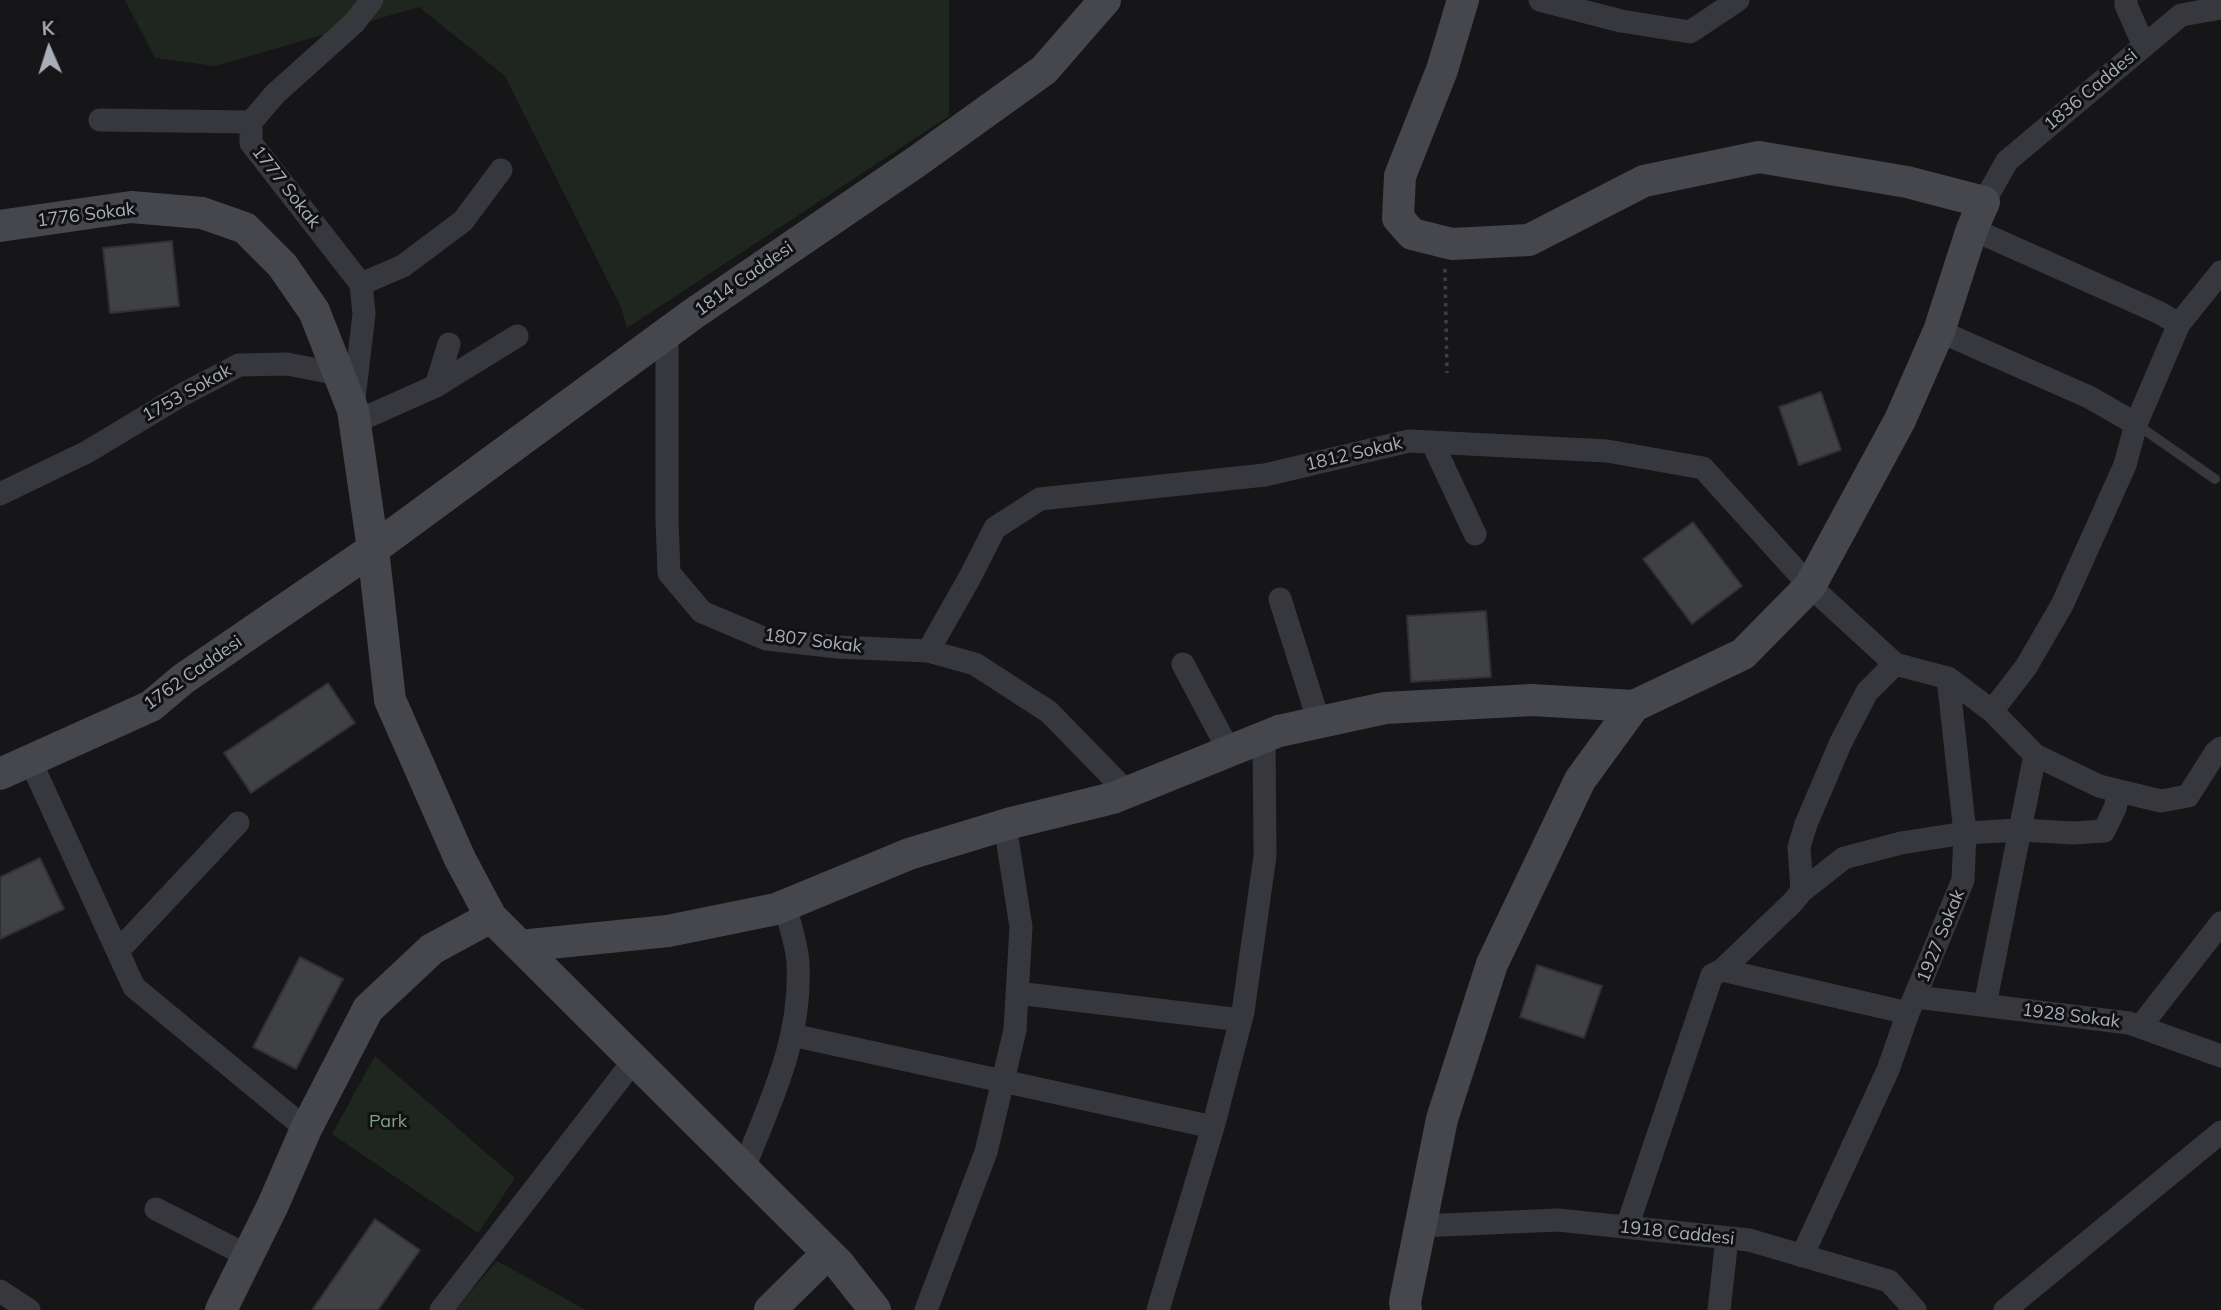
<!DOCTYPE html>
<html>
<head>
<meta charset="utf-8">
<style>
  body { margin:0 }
  #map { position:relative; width:2221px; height:1310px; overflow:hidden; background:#161618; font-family:Mulish,sans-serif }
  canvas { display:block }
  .north { position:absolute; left:14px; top:14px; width:70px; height:70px; -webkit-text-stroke:5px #111113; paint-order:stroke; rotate:357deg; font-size:19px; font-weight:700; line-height:28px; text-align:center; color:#a8adb8 }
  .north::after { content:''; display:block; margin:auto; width:24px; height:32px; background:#a8adb8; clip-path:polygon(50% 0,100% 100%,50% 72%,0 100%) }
</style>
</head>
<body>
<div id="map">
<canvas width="2221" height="1310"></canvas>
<div class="north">K</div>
</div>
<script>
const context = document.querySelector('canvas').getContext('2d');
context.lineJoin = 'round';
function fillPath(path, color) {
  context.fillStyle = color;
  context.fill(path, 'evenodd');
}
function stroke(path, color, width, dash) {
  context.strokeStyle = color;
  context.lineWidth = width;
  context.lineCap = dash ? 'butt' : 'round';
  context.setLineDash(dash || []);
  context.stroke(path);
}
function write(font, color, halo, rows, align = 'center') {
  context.font = font + ' Mulish,sans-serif';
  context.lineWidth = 6;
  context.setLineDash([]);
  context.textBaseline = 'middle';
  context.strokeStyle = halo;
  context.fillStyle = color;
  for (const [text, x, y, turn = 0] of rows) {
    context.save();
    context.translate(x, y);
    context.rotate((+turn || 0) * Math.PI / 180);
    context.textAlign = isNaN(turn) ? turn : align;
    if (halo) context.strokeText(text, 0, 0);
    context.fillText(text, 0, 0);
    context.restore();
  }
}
const green = new Path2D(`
  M 125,0 L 949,0 L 949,116 L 627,328 L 621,307 L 505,76 L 419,7 L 215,66 L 155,58 Z
  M 375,1056 L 515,1178 L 478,1233 L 332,1134 Z
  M 497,1261 L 586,1310 L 455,1310 Z`);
const building = new Path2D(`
  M 172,241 L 179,306 L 110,313 L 103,248 Z
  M 1821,392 L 1841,450 L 1799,465 L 1779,407 Z
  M 1693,522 L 1742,586 L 1692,624 L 1643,559 Z
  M 1486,611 L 1491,677 L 1411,682 L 1407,616 Z
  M 328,683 L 355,723 L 251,793 L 224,753 Z
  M 40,858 L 64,909 L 0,939 L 0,877 Z
  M 300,957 L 343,979 L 296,1069 L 253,1047 Z
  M 1537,965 L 1602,986 L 1584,1038 L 1520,1017 Z
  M 375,1219 L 420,1250 L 378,1310 L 312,1310 Z`);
const path = new Path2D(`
  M 1445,269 L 1447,373`);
const lane = new Path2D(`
  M 2136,424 L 2215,479`);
const street = new Path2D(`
  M 1540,0 L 1621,21 L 1690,32 L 1738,0
  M 2126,0 L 2126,5 L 2144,46
  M 100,120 L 251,122
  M 1984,202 L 2007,161 L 2181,15 L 2221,8
  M 1972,229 L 2158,312 L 2179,324
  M 361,284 L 403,266 L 463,221 L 501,170
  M 1939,331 L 2089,397 L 2136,424
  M 667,334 L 667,520 L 669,573 L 702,612 L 766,639 L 838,647 L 928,651 L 975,664 L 1049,712 L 1127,792
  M 436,386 L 449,344
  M 353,407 L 364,314 L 361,284 L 251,143 L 251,122 L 275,94 L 354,23 L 372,0
  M 355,422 L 436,386 L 517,336
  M 1432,442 L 1475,534
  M 0,494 L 87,452 L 180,396 L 239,365 L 287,364 L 339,374
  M 1280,599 L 1319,722
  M 928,651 L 969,579 L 995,528 L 1040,499 L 1265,475 L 1409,441 L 1607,451 L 1703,468 L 1810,586 L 1895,664 L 1948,678 L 1992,711 L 2035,755 L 2099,786 L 2119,791 L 2161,801 L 2188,796 L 2216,752 L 2221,748
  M 1183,664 L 1229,751
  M 1992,711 L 2026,667 L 2062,605 L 2125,465 L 2136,424 L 2179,324 L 2221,272
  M 30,760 L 134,987 L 306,1129
  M 1802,891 L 1799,847 L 1806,824 L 1841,742 L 1867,692 L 1895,664
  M 118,951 L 238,823
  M 1722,970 L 1792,903 L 1802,891 L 1844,858 L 1901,843 L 1965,833 L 2020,830 L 2074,833 L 2104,831 L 2115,808 L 2119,791
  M 1017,993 L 1241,1020
  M 1916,997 L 2129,1023 L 2221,1056
  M 1985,1005 L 2035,755
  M 2140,1027 L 2221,923
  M 792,1035 L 1213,1127
  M 744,1168 C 771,1100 802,1039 798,963 C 797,944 789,923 785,905
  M 156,1209 L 248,1256
  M 1420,1226 L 1558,1220 L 1749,1240 L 1889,1281 L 1915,1310
  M 1627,1227 L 1712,975 L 1722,970 L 1908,1013
  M 1802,1256 L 1888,1070 L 1908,1013 L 1963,880 L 1965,833 L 1948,678
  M 0,1291 L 29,1310
  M 441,1310 L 635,1059
  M 926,1310 L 986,1152 L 1015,1030 L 1021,927 L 1005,825
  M 1158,1310 L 1213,1127 L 1243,1012 L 1265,856 L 1264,737
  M 1719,1310 L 1727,1238
  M 2005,1310 L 2221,1132`);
const secondary = new Path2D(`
  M 0,226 L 131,207 L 202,213 L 245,228 L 282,265 L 314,311 L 353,410 L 373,549 L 390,700 L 460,859 L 491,917 L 838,1263 L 875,1310
  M 0,774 L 151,706 L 183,679 L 373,549 L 693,314 L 916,162 L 1044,70 L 1105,0
  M 520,946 L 668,931 L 776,909 L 909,854 L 1011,823 L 1113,798 L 1279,731 L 1385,708 L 1532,700 L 1634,706
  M 221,1310 L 273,1205 L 306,1129 L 368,1009 L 432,949 L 491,917
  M 770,1310 L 828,1253
  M 1406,1310 L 1405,1302 L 1442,1119 L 1492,964 L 1580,780 L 1634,706 L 1743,654 L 1810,586 L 1900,420 L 1939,331 L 1972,229 L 1984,202 L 1907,182 L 1759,157 L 1644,181 L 1529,240 L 1452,244 L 1412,234 L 1398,218 L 1400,176 L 1442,70 L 1463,0`);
const streetNames = [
  ["1836 Caddesi",2091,90,-40],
  ["1777 Sokak",286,187,52],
  ["1776 Sokak",86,215,-7],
  ["1814 Caddesi",744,279,-35],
  ["1753 Sokak",187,393,-29],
  ["1812 Sokak",1354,454,-13],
  ["1807 Sokak",813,641,7],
  ["1762 Caddesi",193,673,-35],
  ["1927 Sokak",1941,936,-68],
  ["1928 Sokak",2071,1016,7],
  ["1918 Caddesi",1677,1233,6]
];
const parkNames = [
  ["Park",388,1122]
];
fillPath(green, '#1e261f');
fillPath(building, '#404145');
stroke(building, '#303034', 2);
stroke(path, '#3d3f44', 3.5, [3.5, 5]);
stroke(lane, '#37383d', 10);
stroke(street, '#37383d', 23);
stroke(secondary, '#45474d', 32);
write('18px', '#a8adb8', '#111113', streetNames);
write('18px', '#7fa381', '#111113', parkNames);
</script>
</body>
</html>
